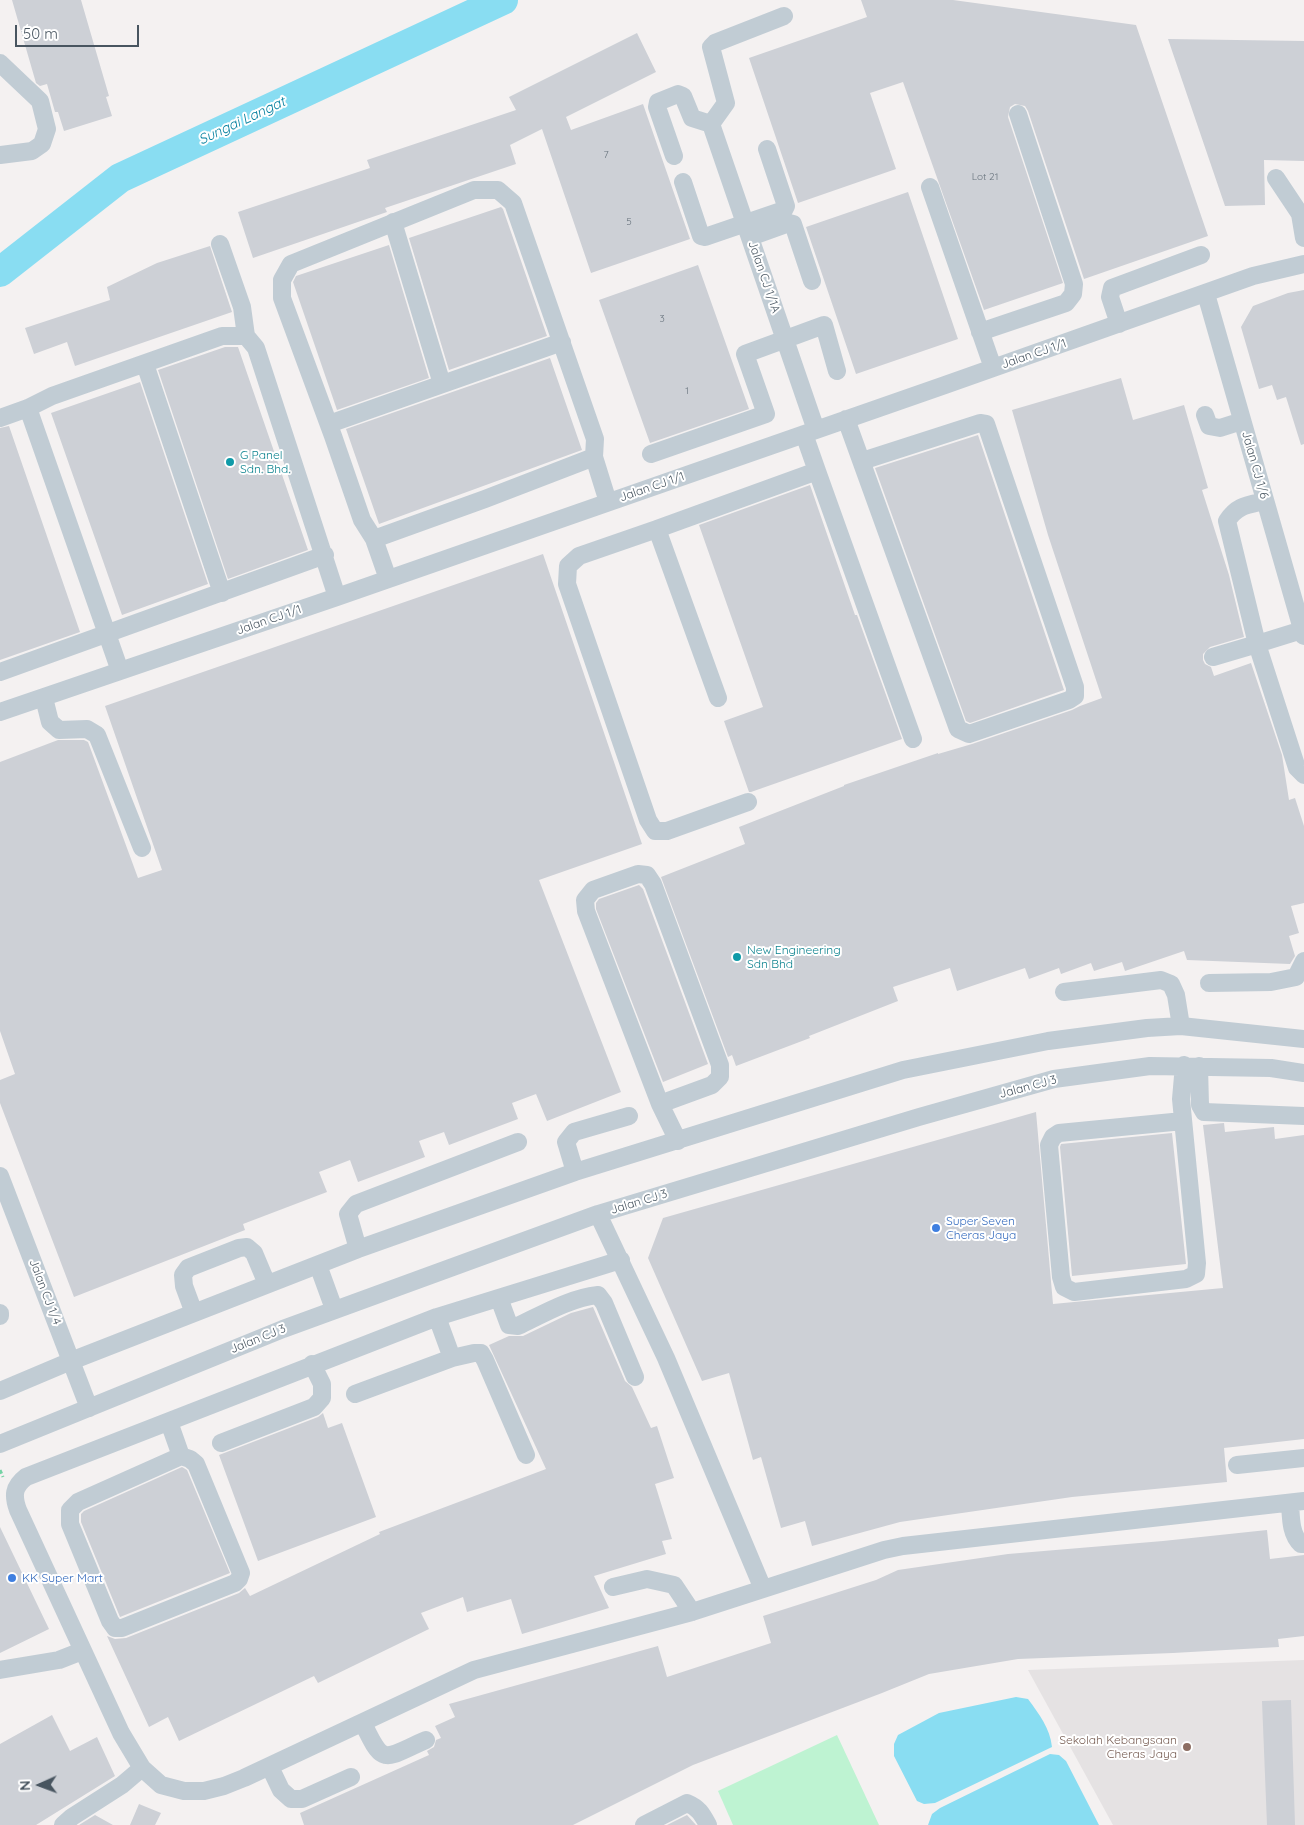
<!DOCTYPE html>
<html>
<head>
<meta charset="utf-8">
<style>
  body { margin:0 }
  #map { position:relative; width:1304px; height:1825px; overflow:hidden; background:#f4f1f1; font-family:Quicksand,sans-serif }
  canvas { display:block }
  .north { position:absolute; left:15px; top:1760px; width:50px; height:50px; -webkit-text-stroke:4px #fff; paint-order:stroke; rotate:268deg; font-size:14px; font-weight:700; line-height:20px; text-align:center; color:#485560 }
  .north::after { content:''; display:block; margin:auto; width:18px; height:22px; background:#485560; clip-path:polygon(50% 0,100% 100%,50% 72%,0 100%) }
  .scale { position:absolute; left:15px; top:25px; width:124px; height:22px; box-sizing:border-box; border:2px solid #485560; border-top:0; padding-left:6px; font-size:15px; line-height:18px; white-space:nowrap; color:#485560; -webkit-text-stroke:4px #fff; paint-order:stroke }
</style>
</head>
<body>
<div id="map">
<canvas width="1304" height="1825"></canvas>
<div class="north">N</div>
<div class="scale">50 m</div>
</div>
<script>
const context = document.querySelector('canvas').getContext('2d');
context.lineJoin = 'round';
function fillPath(path, color) {
  context.fillStyle = color;
  context.fill(path, 'evenodd');
}
function stroke(path, color, width, dash) {
  context.strokeStyle = color;
  context.lineWidth = width;
  context.lineCap = dash ? 'butt' : 'round';
  context.setLineDash(dash || []);
  context.stroke(path);
}
function write(font, color, halo, rows, align = 'center') {
  context.font = font + ' Quicksand,sans-serif';
  context.lineWidth = 4;
  context.setLineDash([]);
  context.textBaseline = 'middle';
  context.strokeStyle = halo;
  context.fillStyle = color;
  for (const [text, x, y, turn = 0] of rows) {
    context.save();
    context.translate(x, y);
    context.rotate((+turn || 0) * Math.PI / 180);
    context.textAlign = isNaN(turn) ? turn : align;
    if (halo) context.strokeText(text, 0, 0);
    context.fillText(text, 0, 0);
    context.restore();
  }
}
const education = new Path2D(`
  M 1304,1660 L 1304,1825 L 1113,1825 L 1028,1670 Z`);
const green = new Path2D(`
  M 837,1735 L 879,1825 L 733,1825 L 718,1791 Z`);
const water = new Path2D(`
  M 1016,1697 L 1028,1699 C 1039,1714 1050,1728 1052,1747 L 935,1803 L 924,1804 L 917,1801 L 894,1756 L 894,1744 L 898,1735 L 939,1713 Z
  M 1050,1754 L 1059,1755 L 1066,1761 L 1099,1825 L 928,1825 L 932,1814 L 940,1808 Z`);
const river = new Path2D(`
  M 0,272 L 120,178 L 503,0`);
const building = new Path2D(`
  M 12,0 L 81,0 L 109,96 L 106,97 L 112,116 L 64,131 L 58,112 L 55,112 L 47,84 L 40,86 L 36,83 Z
  M 861,0 L 953,0 L 1136,25 L 1208,236 L 1084,279 L 1028,111 L 1025,106 L 1015,104 L 1010,107 L 1008,117 L 1063,283 L 984,310 L 903,82 L 870,93 L 896,169 L 798,203 L 749,58 L 867,17 Z
  M 637,33 L 656,72 L 566,117 L 571,130 L 643,104 L 690,239 L 591,273 L 542,129 L 510,145 L 516,164 L 385,208 L 387,212 L 253,258 L 238,212 L 370,168 L 367,160 L 516,110 L 509,97 Z
  M 1168,39 L 1304,41 L 1304,161 L 1264,160 L 1265,205 L 1225,206 Z
  M 908,192 L 958,339 L 856,374 L 806,227 Z
  M 501,207 L 503,209 L 547,336 L 449,370 L 409,238 Z
  M 389,245 L 429,378 L 337,410 L 293,282 L 296,276 Z
  M 210,246 L 232,312 L 75,366 L 67,342 L 34,354 L 25,328 L 110,300 L 107,287 L 157,263 Z
  M 698,265 L 749,409 L 650,443 L 599,300 Z
  M 1304,290 L 1304,444 L 1301,445 L 1286,397 L 1277,400 L 1272,385 L 1259,389 L 1241,327 L 1253,306 L 1288,293 Z
  M 225,347 L 238,347 L 308,550 L 228,579 L 158,370 Z
  M 550,358 L 582,450 L 379,524 L 346,429 Z
  M 1121,378 L 1133,420 L 1184,405 L 1208,488 L 1202,490 L 1229,575 L 1244,637 L 1210,647 L 1203,654 L 1203,660 L 1205,664 L 1211,667 L 1214,676 L 1251,663 L 1282,755 L 1289,800 L 1295,798 L 1304,826 L 1304,903 L 1291,906 L 1299,933 L 1289,936 L 1295,956 L 1290,964 L 1187,960 L 1184,951 L 1125,971 L 1122,962 L 1094,971 L 1091,963 L 1061,974 L 1059,968 L 1029,979 L 1025,968 L 957,991 L 950,968 L 893,987 L 898,1001 L 809,1036 L 810,1038 L 736,1066 L 732,1055 L 728,1057 L 661,877 L 745,844 L 739,827 L 844,786 L 844,785 L 938,753 L 938,754 L 972,744 L 1072,710 L 1080,706 L 1102,698 L 1048,535 L 1012,410 Z
  M 140,382 L 208,584 L 122,615 L 51,413 Z
  M 9,426 L 80,632 L 0,660 L 0,428 Z
  M 978,435 L 1064,690 L 970,723 L 966,721 L 875,468 Z
  M 810,485 L 855,615 L 857,615 L 902,739 L 751,792 L 749,792 L 724,721 L 763,707 L 699,525 Z
  M 543,554 L 642,844 L 539,880 L 621,1092 L 547,1121 L 536,1094 L 512,1103 L 518,1119 L 449,1145 L 444,1132 L 419,1141 L 425,1157 L 358,1182 L 350,1160 L 319,1172 L 327,1192 L 243,1224 L 245,1230 L 74,1297 L 0,1103 L 0,1080 L 15,1074 L 0,1031 L 0,762 L 58,740 L 84,740 L 88,742 L 138,878 L 162,870 L 105,706 Z
  M 639,885 L 643,889 L 708,1064 L 663,1082 L 596,909 L 596,903 L 599,899 Z
  M 1036,1112 L 1053,1304 L 1223,1288 L 1203,1125 L 1224,1123 L 1225,1132 L 1274,1127 L 1275,1139 L 1304,1135 L 1304,1439 L 1224,1448 L 1227,1482 L 1072,1497 L 900,1522 L 812,1546 L 805,1521 L 781,1528 L 761,1457 L 753,1460 L 729,1373 L 702,1381 L 648,1258 L 663,1218 Z
  M 1172,1133 L 1186,1264 L 1072,1276 L 1060,1147 L 1061,1144 Z
  M 593,1307 L 625,1381 L 632,1387 L 651,1428 L 657,1426 L 674,1478 L 655,1484 L 672,1539 L 662,1541 L 666,1554 L 594,1576 L 609,1608 L 522,1634 L 511,1599 L 467,1612 L 463,1597 L 421,1613 L 429,1629 L 318,1683 L 314,1676 L 179,1741 L 168,1717 L 149,1727 L 107,1636 L 115,1639 L 126,1638 L 239,1593 L 245,1588 L 250,1596 L 380,1534 L 379,1532 L 546,1469 L 489,1345 L 509,1336 L 523,1336 L 571,1313 Z
  M 323,1413 L 328,1428 L 342,1423 L 376,1517 L 258,1561 L 219,1455 L 318,1417 Z
  M 182,1467 L 187,1470 L 230,1573 L 120,1617 L 81,1522 L 81,1514 L 84,1511 Z
  M 0,1527 L 49,1629 L 0,1653 Z
  M 1267,1530 L 1270,1559 L 1304,1555 L 1304,1636 L 1278,1639 L 1279,1647 L 1173,1653 L 1018,1659 L 929,1674 L 882,1693 L 693,1765 L 573,1825 L 304,1825 L 300,1813 L 429,1755 L 427,1751 L 434,1747 L 436,1740 L 441,1738 L 435,1726 L 455,1717 L 449,1704 L 658,1646 L 667,1677 L 771,1643 L 763,1616 L 876,1580 L 898,1570 L 1008,1554 L 1163,1541 Z
  M 1291,1700 L 1295,1825 L 1267,1825 L 1262,1701 Z
  M 52,1715 L 70,1751 L 97,1737 L 115,1776 L 36,1825 L 0,1825 L 0,1744 Z
  M 139,1804 L 161,1813 L 155,1825 L 130,1825 Z
  M 95,1815 L 113,1825 L 79,1825 Z
  M 687,1815 L 696,1825 L 667,1825 Z`);
const path = new Path2D(`
  M 0,1470 L 3,1477`);
const minor = new Path2D(`
  M 0,63 L 40,101 L 47,129 L 42,144 L 32,151 L 0,155
  M 711,124 L 816,430
  M 711,124 L 726,103 L 711,47 L 715,43 L 784,16
  M 674,156 L 657,107 L 658,102 L 678,94 L 683,96 L 692,118 L 711,124
  M 1276,178 L 1300,214 L 1304,238
  M 683,182 L 701,236 L 705,237 L 784,210 L 786,206 L 767,149
  M 930,187 L 993,368
  M 393,222 L 442,384
  M 750,237 L 789,223 L 793,224 L 812,281
  M 220,244 L 242,307 L 246,336 L 256,348 L 337,597
  M 1206,294 L 1304,636
  M 1119,324 L 1110,297 L 1112,288 L 1201,255
  M 980,332 L 1066,303 L 1073,294 L 1074,284 L 1018,114
  M 145,364 L 222,593
  M 28,408 L 120,671
  M 1205,415 L 1209,426 L 1220,428 L 1242,421
  M 0,418 L 28,408 L 52,396 L 222,336 L 246,336
  M 846,419 L 958,729 L 969,734 L 1069,700 L 1075,696 L 1075,687 L 986,424 L 980,423 L 862,461
  M 329,424 L 562,342
  M 651,454 L 766,414 L 745,354 L 824,325 L 837,371
  M 817,471 L 913,739
  M 657,529 L 579,556 L 568,566 L 567,584 L 648,820 L 655,831 L 667,831 L 748,802
  M 374,539 L 485,499 L 594,457
  M 388,579 L 374,539 L 362,520 L 333,436 L 282,298 L 282,280 L 291,264 L 474,190 L 498,190 L 513,203 L 595,439 L 594,457 L 608,502
  M 1302,630 L 1257,644 L 1297,768 L 1304,775
  M 1213,657 L 1257,644 L 1227,521 C 1237,505 1248,505 1265,501
  M 0,672 L 325,555
  M 44,698 L 50,722 L 59,730 L 87,729 L 97,735 L 142,848
  M 718,698 L 657,529 L 817,471 L 804,434
  M 0,712 L 337,597 L 945,385 L 1253,276 L 1304,264
  M 1209,983 L 1271,982 L 1296,977 L 1304,961
  M 1064,992 L 1161,980 L 1171,984 L 1176,995 L 1181,1026
  M 1199,1066 L 1200,1105 L 1204,1112 L 1304,1116
  M 660,1104 L 712,1085 L 720,1077 L 720,1065 L 653,884 L 647,875 L 638,874 L 593,890 L 585,900 L 586,911 L 660,1104 L 678,1141
  M 1183,1121 L 1059,1133 L 1053,1137 L 1049,1145 L 1061,1277 L 1064,1287 L 1074,1292 L 1186,1279 L 1196,1274 L 1197,1263 L 1181,1099 L 1184,1065
  M 575,1172 L 566,1142 L 574,1132 L 629,1116
  M 0,1176 L 89,1408
  M 598,1214 L 666,1358 L 763,1589
  M 358,1249 L 348,1214 L 356,1204 L 518,1142
  M 621,1260 L 437,1317 L 26,1477 C 13,1487 13,1496 18,1510 L 121,1733 L 142,1768 L 161,1785 L 184,1791 L 204,1791 L 224,1786 L 244,1778 L 474,1670 L 692,1612 L 884,1550 L 903,1546 L 1304,1501
  M 318,1265 L 334,1309
  M 499,1298 L 509,1325 L 518,1326 C 543,1314 570,1298 598,1295 L 604,1303 L 635,1377
  M 0,1313 L 0,1316
  M 194,1313 L 184,1286 L 183,1275 L 188,1268 L 239,1248 L 247,1247 L 254,1253 L 267,1284
  M 452,1358 L 474,1353 L 481,1353 L 485,1360 L 526,1455
  M 0,1391 L 71,1361 L 358,1249 L 575,1172 L 903,1070 L 1048,1041 L 1147,1028 L 1181,1026 L 1304,1039
  M 355,1394 L 452,1358 L 437,1317
  M 169,1422 L 181,1456 L 190,1459 L 196,1464 L 241,1573 L 239,1579 L 235,1583 L 122,1628 L 115,1628 L 110,1621 L 70,1524 L 70,1510 L 78,1502 L 181,1456
  M 221,1443 L 314,1407 L 322,1398 L 322,1384 L 312,1364
  M 0,1444 L 283,1329 L 598,1214 L 919,1117 L 1054,1079 L 1150,1066 L 1271,1068 L 1304,1073
  M 1237,1465 L 1304,1458
  M 1290,1503 C 1291,1516 1290,1534 1301,1544 L 1304,1544
  M 613,1587 L 647,1579 L 674,1585 L 692,1612
  M 0,1670 L 59,1660 L 82,1651
  M 363,1723 C 384,1768 384,1758 426,1740
  M 270,1767 L 281,1790 L 291,1799 L 302,1799 L 351,1777
  M 63,1825 L 72,1817 L 122,1785 L 142,1768
  M 644,1825 L 687,1803 C 699,1808 702,1814 708,1825`);
const markers = [
  [230,462,5,"#0f9aa8"],
  [737,957,5,"#0f9aa8"],
  [936,1228,5,"#3f7fe0"],
  [12,1578,5,"#3f7fe0"],
  [1187,1747,5,"#8d6e63"]
];
const numberNames = [
  ["7",606,155],
  ["Lot 21",985,177],
  ["5",629,222],
  ["3",662,319],
  ["1",687,391]
];
const streetNames = [
  ["Jalan CJ 1/1A",764,277,71],
  ["Jalan CJ 1/1",1034,354,-19],
  ["Jalan CJ 1/6",1255,465,74],
  ["Jalan CJ 1/1",652,487,-19],
  ["Jalan CJ 1/1",269,620,-19],
  ["Jalan CJ 3",1028,1087,-15],
  ["Jalan CJ 3",639,1202,-17],
  ["Jalan CJ 1/4",45,1292,69],
  ["Jalan CJ 3",258,1339,-22]
];
const cultureNames = [
  ["G Panel",240,455],
  ["Sdn. Bhd.",240,469],
  ["New Engineering",747,950],
  ["Sdn Bhd",747,964]
];
const shopNames = [
  ["Super Seven",946,1221],
  ["Cheras Jaya",946,1235],
  ["KK Super Mart",22,1578]
];
const educationNames = [
  ["Sekolah Kebangsaan",1177,1740],
  ["Cheras Jaya",1177,1754]
];
const waterNames = [
  ["Sungai Langat",242,121,-25]
];
fillPath(education, '#e5e2e3');
fillPath(green, '#bef3d2');
fillPath(water, '#89ddf2');
stroke(river, '#89ddf2', 30);
fillPath(building, '#cdd0d6');
stroke(path, '#74d3a4', 3, [4, 2.5]);
stroke(minor, '#c1ccd4', 18);
for (const [x, y, r, color] of markers) {
  const dot = new Path2D();
  dot.arc(x, y, r, 0, 2 * Math.PI);
  context.fillStyle = color;
  context.fill(dot);
  stroke(dot, '#fff', 2);
}
write('10px', '#69747e', null, numberNames);
write('12px', '#485560', '#fff', streetNames);
write('12px', '#0d838f', '#fff', cultureNames, 'left');
write('12px', '#366cbe', '#fff', shopNames, 'left');
write('12px', '#785e54', '#fff', educationNames, 'right');
write('italic 14px', '#05809f', '#fff', waterNames);
</script>
</body>
</html>
